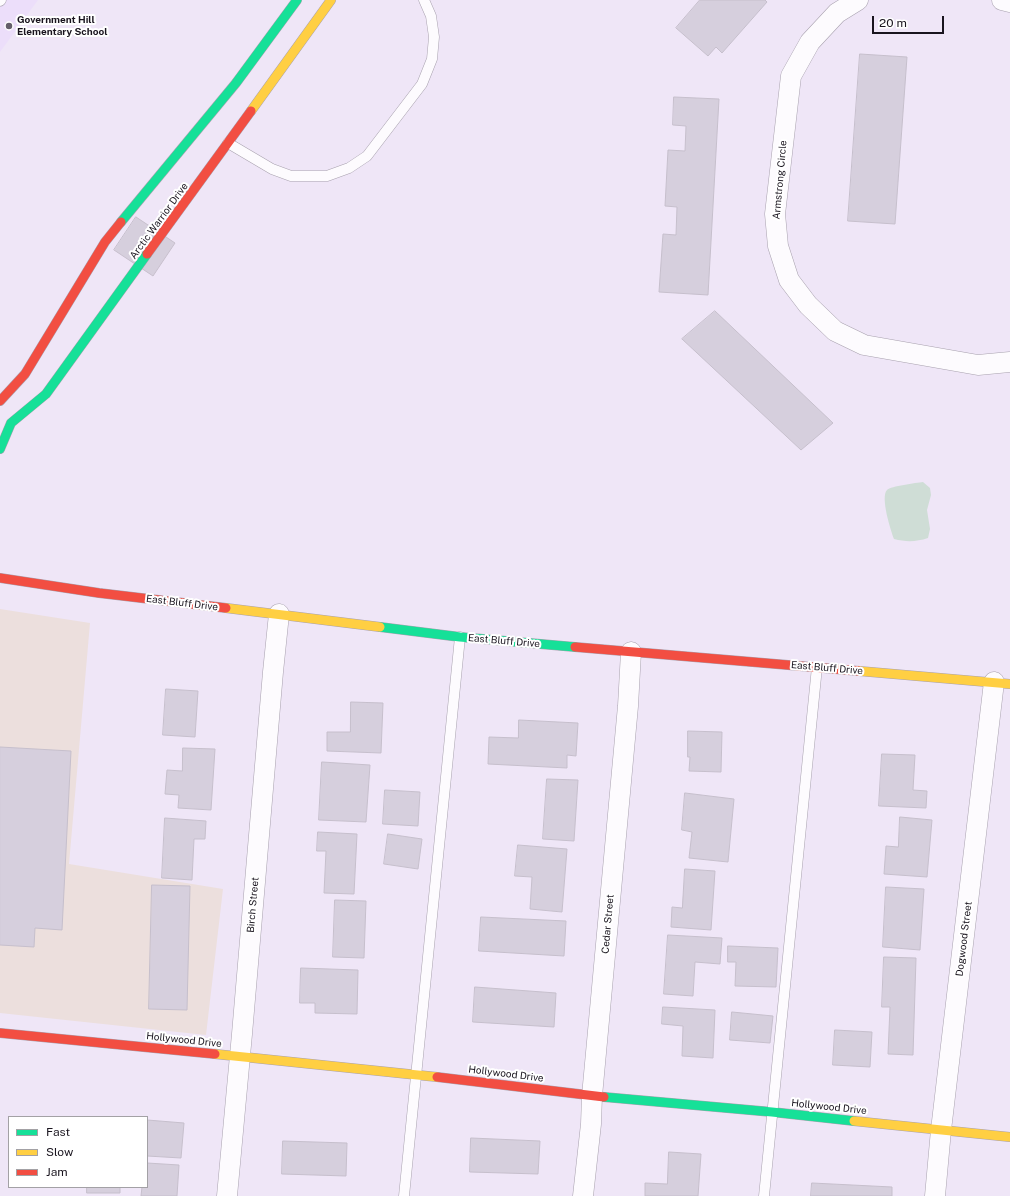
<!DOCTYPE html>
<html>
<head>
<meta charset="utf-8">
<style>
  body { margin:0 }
  #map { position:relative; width:1010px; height:1196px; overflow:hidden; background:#efe6f7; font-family:"Public Sans",sans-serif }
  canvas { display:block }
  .legend { position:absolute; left:8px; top:1116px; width:140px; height:72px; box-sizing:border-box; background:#fff; border:1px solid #a3a1a5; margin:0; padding:5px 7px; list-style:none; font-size:12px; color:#19141e }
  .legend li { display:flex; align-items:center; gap:8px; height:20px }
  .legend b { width:20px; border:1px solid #a3a1a5 }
  .scale { position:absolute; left:872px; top:16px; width:72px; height:18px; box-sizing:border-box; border:2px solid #19141e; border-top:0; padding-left:5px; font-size:12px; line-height:14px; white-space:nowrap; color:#19141e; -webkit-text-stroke:3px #fff; paint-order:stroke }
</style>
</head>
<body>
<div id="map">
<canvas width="1010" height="1196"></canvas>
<ul class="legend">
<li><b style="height:5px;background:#16e098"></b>Fast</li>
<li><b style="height:5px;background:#ffcf43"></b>Slow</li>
<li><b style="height:5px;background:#f24e42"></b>Jam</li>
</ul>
<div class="scale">20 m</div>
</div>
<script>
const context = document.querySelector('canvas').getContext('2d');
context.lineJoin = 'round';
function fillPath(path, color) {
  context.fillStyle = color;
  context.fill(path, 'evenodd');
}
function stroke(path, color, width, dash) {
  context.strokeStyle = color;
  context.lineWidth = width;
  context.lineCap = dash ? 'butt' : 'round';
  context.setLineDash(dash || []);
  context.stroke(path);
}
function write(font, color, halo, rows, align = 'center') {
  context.font = font + ' "Public Sans",sans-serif';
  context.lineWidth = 4;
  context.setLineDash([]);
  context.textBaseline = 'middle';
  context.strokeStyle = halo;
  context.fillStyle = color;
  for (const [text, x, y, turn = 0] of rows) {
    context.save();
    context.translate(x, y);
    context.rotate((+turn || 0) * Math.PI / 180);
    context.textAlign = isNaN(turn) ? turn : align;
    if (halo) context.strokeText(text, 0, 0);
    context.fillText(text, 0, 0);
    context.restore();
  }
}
const commercial = new Path2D(`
  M 0,609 L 90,623 L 69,864 L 223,889 L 206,1035 L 0,1013 Z`);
const built = new Path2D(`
  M 0,0 L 38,0 L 0,52 Z`);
const green = new Path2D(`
  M 923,482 L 930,488 L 931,495 L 927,510 L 930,529 L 928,538 C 916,542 906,542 894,539 C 891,531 880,497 887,490 C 891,486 916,483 923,482 Z`);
const building = new Path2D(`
  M 700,0 L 765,0 L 767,2 L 722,53 L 716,47 L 708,56 L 676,28 Z
  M 860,54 L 907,57 L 895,224 L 848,221 Z
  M 674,97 L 719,99 L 708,295 L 659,292 L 663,234 L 676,235 L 677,207 L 665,206 L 668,150 L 685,151 L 686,126 L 673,125 Z
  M 136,217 L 175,243 L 153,276 L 114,250 Z
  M 715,311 L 833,423 L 801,450 L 682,339 Z
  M 166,689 L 198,691 L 195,737 L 163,735 Z
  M 351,702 L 383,703 L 381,753 L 327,751 L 327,732 L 350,732 Z
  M 519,720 L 578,723 L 576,756 L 567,755 L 567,768 L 488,764 L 489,737 L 518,738 Z
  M 688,731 L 722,732 L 721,772 L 689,771 L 690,757 L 688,757 Z
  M 0,747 L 71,751 L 62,930 L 35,928 L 34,947 L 0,945 Z
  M 183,748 L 215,749 L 211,810 L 178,808 L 179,795 L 165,794 L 167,770 L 182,771 Z
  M 882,754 L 915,755 L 913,790 L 927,791 L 926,808 L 879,806 Z
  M 322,762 L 370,765 L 366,822 L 319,820 Z
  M 547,779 L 578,780 L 574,841 L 543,839 Z
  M 385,790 L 420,792 L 418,826 L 383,824 Z
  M 685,793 L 734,799 L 728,862 L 689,858 L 692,832 L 682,830 Z
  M 900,817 L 932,820 L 927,877 L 884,874 L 886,846 L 898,847 Z
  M 165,818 L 206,821 L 205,839 L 194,839 L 192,880 L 162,878 Z
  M 318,832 L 357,834 L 354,894 L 324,893 L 326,851 L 317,851 Z
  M 388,834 L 422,839 L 418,869 L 384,864 Z
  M 518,845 L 567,849 L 562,912 L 530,909 L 532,877 L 515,876 Z
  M 685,869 L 715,871 L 711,930 L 671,927 L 672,907 L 682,908 Z
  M 152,885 L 190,886 L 187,1010 L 149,1009 Z
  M 886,887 L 924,889 L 920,950 L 883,947 Z
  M 335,900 L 366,901 L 364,958 L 333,957 Z
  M 481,917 L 566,921 L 564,956 L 479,951 Z
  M 668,935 L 722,938 L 720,964 L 695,962 L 693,996 L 664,994 Z
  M 728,946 L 778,948 L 776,987 L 735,986 L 736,962 L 728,962 Z
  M 884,957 L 916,958 L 913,1055 L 888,1054 L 890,1007 L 882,1007 Z
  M 301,968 L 358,970 L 357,1014 L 315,1013 L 315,1003 L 300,1003 Z
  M 475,987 L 556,993 L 554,1027 L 473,1022 Z
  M 663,1007 L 715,1010 L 713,1058 L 682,1056 L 683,1026 L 662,1024 Z
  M 732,1012 L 773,1016 L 770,1043 L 730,1040 Z
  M 835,1030 L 872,1032 L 870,1067 L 833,1065 Z
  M 147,1120 L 184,1123 L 181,1158 L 147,1156 Z
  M 471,1138 L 540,1141 L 538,1174 L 470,1172 Z
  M 283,1141 L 347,1143 L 346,1176 L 282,1174 Z
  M 669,1152 L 701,1154 L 698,1196 L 645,1196 L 645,1183 L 667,1184 Z
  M 147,1163 L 179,1165 L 177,1196 L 141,1196 L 142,1187 L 147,1187 Z
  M 812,1183 L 892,1187 L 892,1196 L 811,1196 Z
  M 87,1187 L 120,1187 L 120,1193 L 87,1193 Z`);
const lane = new Path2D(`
  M 0,1 L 1,0
  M 228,143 L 272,169 L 291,176 L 327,176 L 349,168 L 367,156 L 422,84 L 432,59 L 434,37 L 431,16 L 424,0
  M 404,1196 L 460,637
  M 764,1196 L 817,667`);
const street = new Path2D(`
  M 858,0 L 837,13 L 810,42 L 791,76 L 775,214 L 778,246 L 789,280 L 808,305 L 835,331 L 864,345 L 978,365 L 1010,362
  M 1002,0 L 1010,2
  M 227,1196 L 242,1034 L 273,672 L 279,614
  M 583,1196 L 591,1124 L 592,1096 L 628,706 L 631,652
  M 935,1196 L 941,1130 L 994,682`);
const fast = new Path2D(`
  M 121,222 L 236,83 L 297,0
  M 0,449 L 11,423 L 46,394 L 147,254
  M 380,627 L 460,637 L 575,647
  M 604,1097 L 772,1112 L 854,1121`);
const slow = new Path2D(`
  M 251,111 L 331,0
  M 226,608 L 380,627
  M 859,671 L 1010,684
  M 215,1054 L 437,1077
  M 854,1121 L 1010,1137`);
const jam = new Path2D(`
  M 147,254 L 251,111
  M 0,401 L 25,374 L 105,242 L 121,222
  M 0,578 L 99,593 L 226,608
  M 575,647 L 859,671
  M 0,1033 L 215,1054
  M 437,1077 L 604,1097`);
const markers = [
  [9,26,4,"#645e6a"]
];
const poiNames = [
  ["Government Hill",17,20],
  ["Elementary School",17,32]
];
const streetNames = [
  ["Armstrong Circle",780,180,-85],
  ["Arctic Warrior Drive",159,221,-54],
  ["East Bluff Drive",182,603,7],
  ["East Bluff Drive",504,641,5],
  ["East Bluff Drive",827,668,5],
  ["Birch Street",253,905,-85],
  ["Cedar Street",608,924,-85],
  ["Dogwood Street",964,939,-83],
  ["Hollywood Drive",184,1040,6],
  ["Hollywood Drive",506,1074,7],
  ["Hollywood Drive",829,1107,6]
];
fillPath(commercial, '#ecdfdd');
fillPath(built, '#ecdefa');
fillPath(green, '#cfddd6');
fillPath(building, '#d6cfdd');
stroke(building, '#c6bfcc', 1);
stroke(lane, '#a8a1ae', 11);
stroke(street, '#a8a1ae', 21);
stroke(fast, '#a8a1ae', 10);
stroke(slow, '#a8a1ae', 10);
stroke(jam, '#a8a1ae', 10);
stroke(lane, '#fdfbfe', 10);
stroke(street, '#fdfbfe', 20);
stroke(fast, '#16e098', 9);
stroke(slow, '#ffcf43', 9);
stroke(jam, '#f24e42', 9);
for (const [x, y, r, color] of markers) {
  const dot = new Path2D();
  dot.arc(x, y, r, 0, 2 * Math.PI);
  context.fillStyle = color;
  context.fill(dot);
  stroke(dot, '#fff', 1.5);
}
write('bold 10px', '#19141e', '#fff', poiNames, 'left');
write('10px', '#19141e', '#fff', streetNames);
</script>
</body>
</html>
